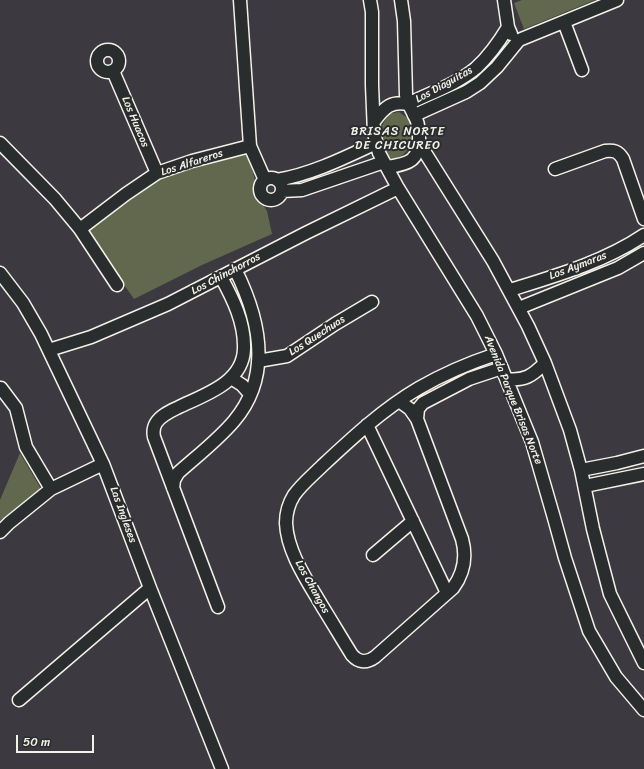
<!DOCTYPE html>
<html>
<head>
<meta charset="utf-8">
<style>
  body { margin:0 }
  #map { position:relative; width:644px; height:769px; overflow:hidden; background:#3c3a40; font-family:Sriracha,sans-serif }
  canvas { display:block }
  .scale { position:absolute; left:16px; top:735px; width:78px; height:18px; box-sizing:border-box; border:2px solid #f4f1e8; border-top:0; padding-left:5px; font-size:12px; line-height:14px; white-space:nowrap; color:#f4f1e8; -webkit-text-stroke:3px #2a2d2e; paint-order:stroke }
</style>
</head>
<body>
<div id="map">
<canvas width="644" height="769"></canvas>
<div class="scale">50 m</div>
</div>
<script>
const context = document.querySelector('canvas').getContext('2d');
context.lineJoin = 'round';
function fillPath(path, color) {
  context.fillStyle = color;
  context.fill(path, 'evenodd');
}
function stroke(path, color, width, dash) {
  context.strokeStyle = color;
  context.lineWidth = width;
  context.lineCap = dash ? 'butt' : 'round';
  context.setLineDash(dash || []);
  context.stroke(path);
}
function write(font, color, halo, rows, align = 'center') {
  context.font = font + ' Sriracha,sans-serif';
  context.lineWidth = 4;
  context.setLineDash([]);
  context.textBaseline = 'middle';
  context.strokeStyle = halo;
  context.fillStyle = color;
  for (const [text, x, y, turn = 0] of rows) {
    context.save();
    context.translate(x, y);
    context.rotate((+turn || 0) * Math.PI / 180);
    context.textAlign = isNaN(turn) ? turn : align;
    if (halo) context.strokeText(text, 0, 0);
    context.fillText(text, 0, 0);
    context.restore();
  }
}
const green = new Path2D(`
  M 522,0 L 595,0 L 524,29 L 514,3 Z
  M 399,112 L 409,119 L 413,144 L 402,156 L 393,159 L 386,155 L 381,127 L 389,114 Z
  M 248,150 L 257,190 L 261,202 L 267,211 L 272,234 L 202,265 L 134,299 L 87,232 L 161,178 Z
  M 20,453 L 41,489 L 0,521 L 0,500 Z`);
const minor = new Path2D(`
  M 240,0 L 250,146 L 265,180
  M 370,0 L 372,12 L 372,85 L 374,133 L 379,153 L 398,188 L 477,316 L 496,354 L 532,442 L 554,518 L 565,558 L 589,631 L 616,677 L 644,710
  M 504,0 L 508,27 L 511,34
  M 564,22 L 582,70
  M97 61a11 11 0 1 1 22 0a11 11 0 1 1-22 0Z
  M 113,71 L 157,173
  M 408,104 C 430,93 457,84 476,68 C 489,56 499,42 508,27
  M 415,115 L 466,92 L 480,83 L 497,67 L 519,40 L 617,0
  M 375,120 C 385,107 391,101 408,104
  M 0,143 L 55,199 L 80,229 L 117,285
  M 419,143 L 493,261 L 528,326 L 545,363 L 570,430 L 581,470 L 593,529 L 610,594 L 644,663
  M 387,167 C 409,164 420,161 419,136 C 419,129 418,121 414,115 C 410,106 408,105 406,95 L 404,21 L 401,0
  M 555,169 L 605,151 C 614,150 618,151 623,159 L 644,219
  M260 189a11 11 0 1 1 22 0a11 11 0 1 1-22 0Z
  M 277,180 C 312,174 344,158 376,143
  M 282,191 L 302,190 L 384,162
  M 80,229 L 126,194 L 157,173 L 192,161 L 250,146
  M 0,273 L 23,303 L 41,334 L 103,464 L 150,588 L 222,769
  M 510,290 C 555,276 604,262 644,235
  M 519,308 L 618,268 L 644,253
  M 49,350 L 91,337 L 168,304 L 306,233 L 398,188
  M 258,361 L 287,356 L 335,324 L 372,302
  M 231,378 L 242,385 L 250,394
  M 506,379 C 525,381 532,376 545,363
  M 0,388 L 1,388 L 16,408 L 26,447 L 51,489
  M 399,401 L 410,409 L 417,419 L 462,539 C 467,557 464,573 453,588 L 375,657 C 367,663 359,663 352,655 C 342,639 332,622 322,606 C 308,582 287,552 286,523 C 286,513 289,503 294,495 C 302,484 313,475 322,466 C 352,438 383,409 419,388 C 443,374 469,363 496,354
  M 417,419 L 418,409 L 423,403 L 469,379 L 502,368
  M 367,425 L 447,593
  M 581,470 L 617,463 L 644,456
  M 585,486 L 644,474
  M 173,488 L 174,480 L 178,473 C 197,456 218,440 234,421 C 273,375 259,317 235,269
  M 0,532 L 9,523 L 51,489 L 103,464
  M 373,555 L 413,521
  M 218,607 L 154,437 C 153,432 153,428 156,423 C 161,415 171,411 179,407 C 204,395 243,383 244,349 C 245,323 233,299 221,277
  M 19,700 L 150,588`);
const streetNames = [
  ["Los Diaguitas",444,85,-29],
  ["Los Huacos",135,122,67],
  ["Los Alfareros",192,163,-18],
  ["Los Aymaras",578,266,-21],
  ["Los Chinchorros",226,274,-28],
  ["Los Quechuas",317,336,-33],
  ["Avenida Parque Brisas Norte",513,400,68],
  ["Las Ingleses",123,515,70],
  ["Los Changos",312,587,61]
];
const neighbourhoodNames = [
  ["BRISAS NORTE",398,132],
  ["DE CHICUREO",398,146]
];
fillPath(green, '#62684e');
stroke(minor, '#f4f1e8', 15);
stroke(minor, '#2a2d2e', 12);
write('11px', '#f4f1e8', '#2a2d2e', streetNames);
context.letterSpacing = '1px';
write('12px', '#f4f1e8', '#2a2d2e', neighbourhoodNames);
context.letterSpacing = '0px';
</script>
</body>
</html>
